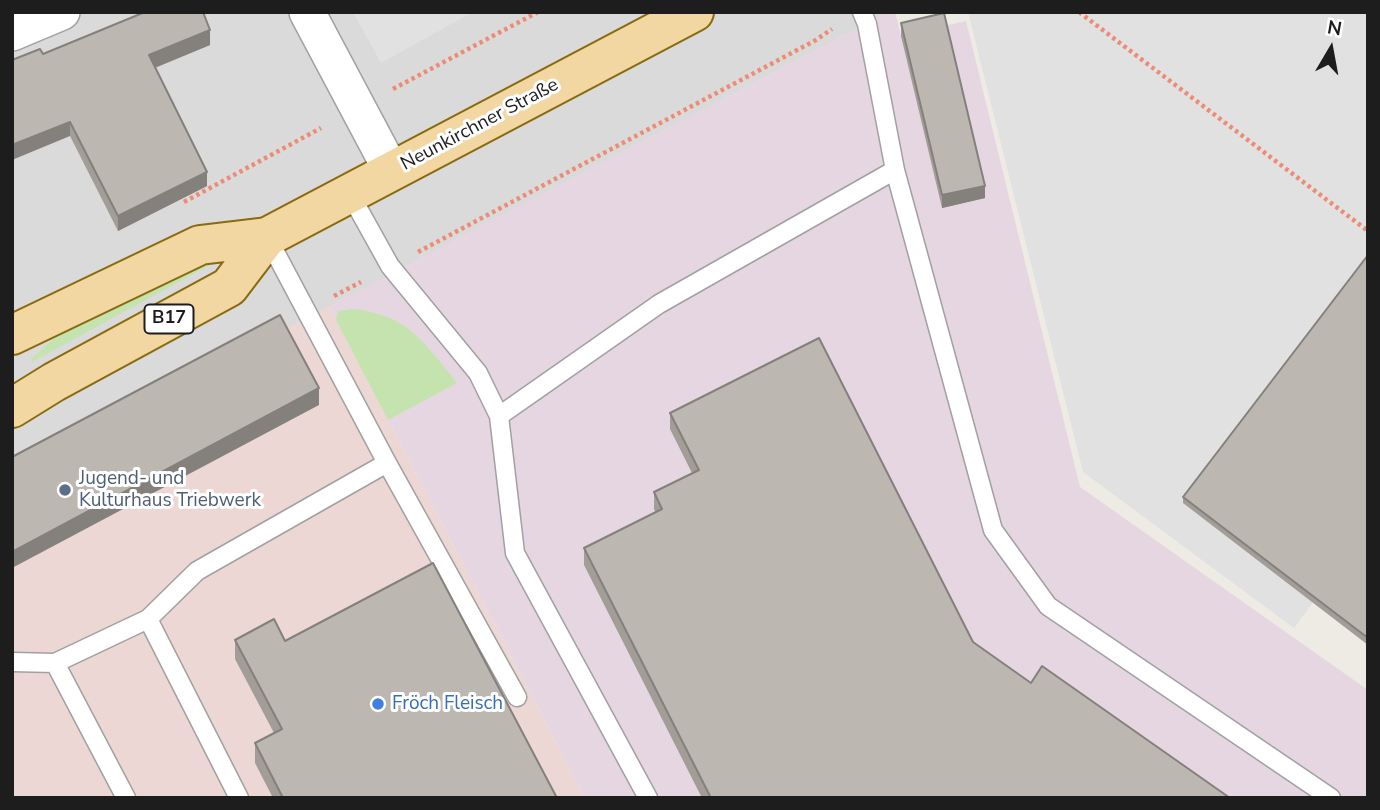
<!DOCTYPE html>
<html>
<head>
<meta charset="utf-8">
<style>
  body { margin:0 }
  #map { position:relative; width:1380px; height:810px; overflow:hidden; background:#edebe4; font-family:"Nunito Sans",sans-serif }
  canvas { display:block }
  .frame { position:absolute; inset:0; border:14px solid #1d1d1d; pointer-events:none }
  .north { position:absolute; left:1296px; top:14px; width:70px; height:70px; -webkit-text-stroke:5px #fff; paint-order:stroke; rotate:10deg; font-size:19px; font-weight:700; line-height:28px; text-align:center; color:#1d1d1d }
  .north::after { content:''; display:block; margin:auto; width:24px; height:32px; background:#1d1d1d; clip-path:polygon(50% 0,100% 100%,50% 72%,0 100%) }
</style>
</head>
<body>
<div id="map">
<canvas width="1380" height="810"></canvas>
<div class="frame"></div>
<div class="north">N</div>
</div>
<script>
const context = document.querySelector('canvas').getContext('2d');
context.lineJoin = 'round';
function fillPath(path, color) {
  context.fillStyle = color;
  context.fill(path, 'evenodd');
}
function stroke(path, color, width, dash) {
  context.strokeStyle = color;
  context.lineWidth = width;
  context.lineCap = dash ? 'butt' : 'round';
  context.setLineDash(dash || []);
  context.stroke(path);
}
function write(font, color, halo, rows, align = 'center') {
  context.font = font + ' "Nunito Sans",sans-serif';
  context.lineWidth = 6;
  context.setLineDash([]);
  context.textBaseline = 'middle';
  context.strokeStyle = halo;
  context.fillStyle = color;
  for (const [text, x, y, turn = 0] of rows) {
    context.save();
    context.translate(x, y);
    context.rotate((+turn || 0) * Math.PI / 180);
    context.textAlign = isNaN(turn) ? turn : align;
    if (halo) context.strokeText(text, 0, 0);
    context.fillText(text, 0, 0);
    context.restore();
  }
}
const residential = new Path2D(`
  M 12,12 L 889,12 L 12,474 Z`);
const commercial = new Path2D(`
  M 329,306 L 585,798 L 12,798 L 12,474 Z`);
const industrial = new Path2D(`
  M 889,12 L 895,12 L 901,36 L 966,21 L 1080,487 L 1368,690 L 1368,798 L 585,798 L 329,306 Z`);
const grass = new Path2D(`
  M 209,262 L 210,265 L 32,362 L 31,359 L 72,322 Z
  M 353,309 C 408,315 424,342 457,383 L 388,420 L 336,320 L 338,311 Z`);
const parking = new Path2D(`
  M 353,12 L 473,12 L 381,63 Z
  M 968,12 L 1368,12 L 1368,529 L 1294,628 L 1083,472 Z`);
const path = new Path2D(`
  M 1079,12 L 1368,231
  M 393,89 L 538,12
  M 184,202 L 321,128
  M 418,252 L 816,40 L 832,29
  M 334,296 L 361,282`);
const service = new Path2D(`
  M 862,12 L 867,24 L 895,170 L 993,530 L 1048,606 L 1331,798
  M 350,194 L 390,266 L 478,373 L 499,416 L 515,553 L 648,798
  M 267,237 L 387,463 L 517,697
  M 499,416 L 659,304 L 895,170
  M 148,619 L 239,798
  M 12,662 L 55,663 L 148,619 L 197,571 L 387,463
  M 55,663 L 126,798`);
const minor = new Path2D(`
  M 307,12 L 392,172
  M 12,33 L 62,12`);
const primary = new Path2D(`
  M 12,335 L 200,245 L 267,237 L 694,12
  M 12,408 L 54,382 L 229,287 L 267,237`);
const wall = new Path2D(`
  M 901,23 L 985,198 L 942,208 L 901,36 Z
  M 210,45 L 155,68 L 207,186 L 118,231 L 70,136 L 43,54 Z
  M 1368,255 L 1368,645 L 1183,503 L 1183,497 Z
  M 670,413 L 973,642 L 1031,683 L 1230,798 L 702,798 L 584,565 L 584,548 L 656,513 L 654,509 L 654,492 L 692,473 L 670,429 Z
  M 235,640 L 285,641 L 557,798 L 273,798 L 255,763 L 255,743 L 274,733 L 235,659 Z`);
const shadedWall = new Path2D(`
  M 210,30 L 210,45 L 149,70 L 149,55 Z
  M 70,122 L 70,136 L 12,160 L 12,145 Z
  M 207,172 L 207,186 L 118,231 L 118,216 Z
  M 985,186 L 985,198 L 942,208 L 942,195 Z
  M 319,388 L 319,405 L 12,568 L 12,552 Z`);
const building = new Path2D(`
  M 145,12 L 203,12 L 210,30 L 149,55 L 207,172 L 118,216 L 70,122 L 12,145 L 12,60 L 40,49 L 43,54 Z
  M 944,13 L 985,186 L 942,195 L 901,23 Z
  M 1368,255 L 1368,638 L 1183,497 Z
  M 280,315 L 319,388 L 12,552 L 12,457 Z
  M 819,338 L 973,642 L 1031,683 L 1042,666 L 1230,798 L 711,798 L 584,548 L 662,509 L 654,492 L 699,470 L 670,413 Z
  M 433,563 L 557,798 L 283,798 L 255,743 L 282,729 L 235,640 L 274,619 L 285,641 Z`);
const markers = [
  [65,490,7,"#5c6f8a"],
  [378,704,7,"#3f7fe0"]
];
const shields = [
  [169,319,49]
];
const shieldNames = [
  ["B17",169,319]
];
const streetNames = [
  ["Neunkirchner Straße",480,125,-28]
];
const serviceNames = [
  ["Jugend- und",79,479],
  ["Kulturhaus Triebwerk",79,501]
];
const shopNames = [
  ["Fröch Fleisch",392,704]
];
fillPath(residential, '#dbdada');
fillPath(commercial, '#edd7d4');
fillPath(industrial, '#e6d6e2');
fillPath(grass, '#c4e3ae');
fillPath(parking, '#e1e1e1');
stroke(service, '#a1a1a1', 21);
stroke(minor, '#a1a1a1', 38);
stroke(primary, '#896a0d', 42);
stroke(path, '#ed8c75', 4.5, [3.5, 3.5]);
stroke(service, '#fff', 18);
stroke(minor, '#fff', 35);
stroke(primary, '#f3d7a3', 38);
fillPath(wall, '#a39d98');
fillPath(shadedWall, '#84807c');
fillPath(building, '#bdb7b1');
stroke(building, '#84807c', 2);
for (const [x, y, r, color] of markers) {
  const dot = new Path2D();
  dot.arc(x, y, r, 0, 2 * Math.PI);
  context.fillStyle = color;
  context.fill(dot);
  stroke(dot, '#fff', 2.5);
}
for (const [x, y, w] of shields) {
  const box = new Path2D();
  box.roundRect(x - w / 2, y - 14.5, w, 29, 5);
  context.fillStyle = '#fff';
  context.fill(box);
  stroke(box, '#1d1d1d', 2);
}
write('bold 18px', '#1d1d1d', null, shieldNames);
write('19px', '#1d1d1d', '#fff', streetNames);
write('19px', '#4e5e75', '#fff', serviceNames, 'left');
write('19px', '#366cbe', '#fff', shopNames, 'left');
</script>
</body>
</html>
